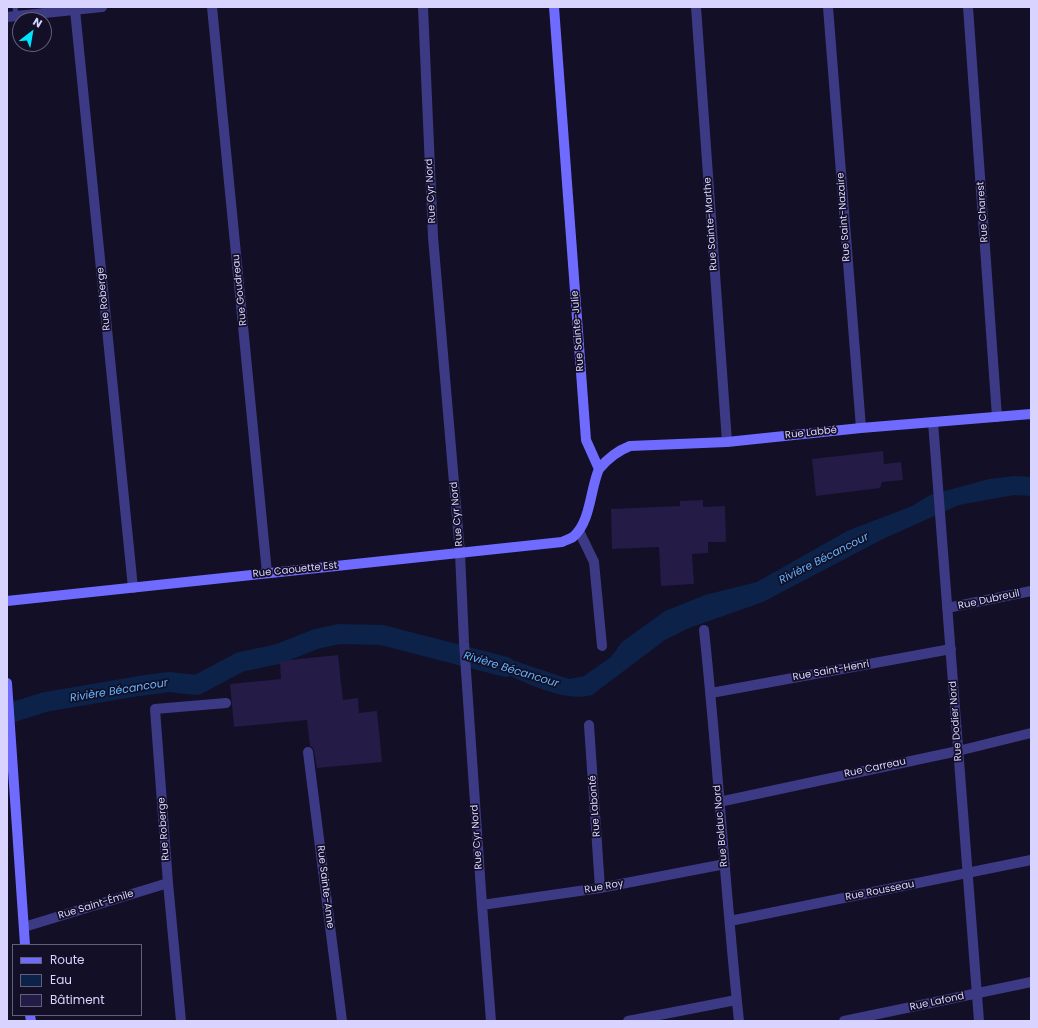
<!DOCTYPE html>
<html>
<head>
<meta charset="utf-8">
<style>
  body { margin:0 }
  #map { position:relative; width:1038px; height:1028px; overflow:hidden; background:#130f26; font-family:Poppins,sans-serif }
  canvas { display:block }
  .frame { position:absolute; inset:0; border:8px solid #d9d4ff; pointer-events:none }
  .legend { position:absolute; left:12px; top:944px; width:130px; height:72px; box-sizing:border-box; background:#130f26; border:1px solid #625e7d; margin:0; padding:5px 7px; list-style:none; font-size:12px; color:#d9d4ff }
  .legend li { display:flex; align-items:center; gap:8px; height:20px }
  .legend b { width:20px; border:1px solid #625e7d }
  .north { position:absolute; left:12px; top:12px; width:40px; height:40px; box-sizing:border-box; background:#130f26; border:1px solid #625e7d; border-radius:50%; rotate:31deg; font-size:11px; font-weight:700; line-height:16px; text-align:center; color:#d9d4ff }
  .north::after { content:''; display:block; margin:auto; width:14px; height:18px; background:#00e5ff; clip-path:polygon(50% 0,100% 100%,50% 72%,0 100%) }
</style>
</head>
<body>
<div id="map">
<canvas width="1038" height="1028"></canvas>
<div class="frame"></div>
<ul class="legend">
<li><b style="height:5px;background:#6f6bff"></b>Route</li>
<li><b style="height:11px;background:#0c2248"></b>Eau</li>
<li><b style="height:11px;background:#241b47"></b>Bâtiment</li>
</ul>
<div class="north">N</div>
</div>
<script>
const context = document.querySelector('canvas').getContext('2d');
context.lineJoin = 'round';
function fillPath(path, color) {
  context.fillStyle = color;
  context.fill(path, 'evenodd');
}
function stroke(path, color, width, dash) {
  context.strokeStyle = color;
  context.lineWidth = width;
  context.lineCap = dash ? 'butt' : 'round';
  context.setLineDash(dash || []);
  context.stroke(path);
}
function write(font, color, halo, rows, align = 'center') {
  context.font = font + ' Poppins,sans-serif';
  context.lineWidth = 3.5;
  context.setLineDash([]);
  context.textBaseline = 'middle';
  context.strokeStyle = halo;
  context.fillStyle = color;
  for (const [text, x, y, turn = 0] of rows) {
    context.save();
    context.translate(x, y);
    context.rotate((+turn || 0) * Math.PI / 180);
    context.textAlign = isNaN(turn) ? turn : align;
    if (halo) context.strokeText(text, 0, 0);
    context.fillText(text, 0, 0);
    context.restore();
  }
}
const water = new Path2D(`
  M 1014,476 L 1031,477 L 1031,496 L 1014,495 L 959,505 L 883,539 L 763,602 L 689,628 L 665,640 L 592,695 C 559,704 510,675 480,661 L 485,651 L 569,679 L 584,676 L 611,657 L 622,642 L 665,611 L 705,595 L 757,582 L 847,531 L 912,506 L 930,495 L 989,479 Z`);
const river = new Path2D(`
  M 7,714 L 45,702 L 139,686 L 169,682 L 197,685 L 240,662 L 278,654 L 316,639 L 339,634 L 382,635 L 506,667`);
const building = new Path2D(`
  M 883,451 L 884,464 L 901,462 L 903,480 L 882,482 L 880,488 L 816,496 L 812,459 Z
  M 703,500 L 703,507 L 725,506 L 726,542 L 708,542 L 708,553 L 692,554 L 694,584 L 661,586 L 659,547 L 612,549 L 611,509 L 680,506 L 680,501 Z
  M 338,655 L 343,700 L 358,698 L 359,713 L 377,711 L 382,762 L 317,768 L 314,751 L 313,748 L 310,746 L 307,720 L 234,727 L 230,684 L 281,679 L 280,661 Z`);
const lane = new Path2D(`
  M 15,7 L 16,16`);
const street = new Path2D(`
  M 212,7 L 267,573
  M 423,7 L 433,237 L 460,553 L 464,642 L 482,905 L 491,1021
  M 696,7 L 727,442
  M 828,7 L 861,428
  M 968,7 L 997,417
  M 75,10 L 133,588
  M 7,17 L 102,7
  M 933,422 L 979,1021
  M 579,531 L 594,562 L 602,646
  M 947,608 L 1031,591
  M 704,630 C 718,760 725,891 739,1021
  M 711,693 L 951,649
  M 589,725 L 600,888
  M 308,752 L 342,1021
  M 719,802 L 958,751 L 1031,733
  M 482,905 L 600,888 L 725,864
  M 730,921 L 1031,860
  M 24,927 L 168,883
  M 181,1021 L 168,883 L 155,709 L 226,703
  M 628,1021 L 736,1000
  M 844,1021 L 1031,982`);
const secondary = new Path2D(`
  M 599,469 C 608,458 617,451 630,446 L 727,442 L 861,428 L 1031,414
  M 7,601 L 562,542 C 566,540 570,539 573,537 C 591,522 590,489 599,469 L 586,440 L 554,7
  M 7,683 L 25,945
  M 30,1015 L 31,1021`);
const streetNames = [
  ["Rue Cyr Nord",431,191,-93],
  ["Rue Charest",983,212,-94],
  ["Rue Saint-Nazaire",844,217,-94],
  ["Rue Sainte-Marthe",711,224,-94],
  ["Rue Goudreau",240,290,-96],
  ["Rue Roberge",104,299,-96],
  ["Rue Sainte-Julie",578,331,-94],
  ["Rue Labbé",811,433,-6],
  ["Rue Cyr Nord",457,514,-95],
  ["Rue Caouette Est",295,570,-6],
  ["Rue Dubreuil",989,600,-12],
  ["Rue Saint-Henri",831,671,-10],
  ["Rue Dodier Nord",956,721,-94],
  ["Rue Carreau",875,768,-12],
  ["Rue Labonté",595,806,-94],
  ["Rue Bolduc Nord",721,826,-95],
  ["Rue Roberge",164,829,-94],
  ["Rue Cyr Nord",477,837,-94],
  ["Rue Sainte-Anne",325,887,83],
  ["Rue Roy",604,887,-10],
  ["Rue Rousseau",880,891,-11],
  ["Rue Saint-Émile",96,905,-17],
  ["Rue Lafond",937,1002,-12]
];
const waterNames = [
  ["Rivière Bécancour",824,559,-27],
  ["Rivière Bécancour",511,670,17],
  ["Rivière Bécancour",119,691,-9]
];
fillPath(water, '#0c2248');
stroke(river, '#0c2248', 20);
fillPath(building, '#241b47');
stroke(lane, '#3d3a85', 5);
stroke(street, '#3d3a85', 10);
stroke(secondary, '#6f6bff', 10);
write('10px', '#d9d4ff', '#130f26', streetNames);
write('italic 11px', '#62b6ff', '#130f26', waterNames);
</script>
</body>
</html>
